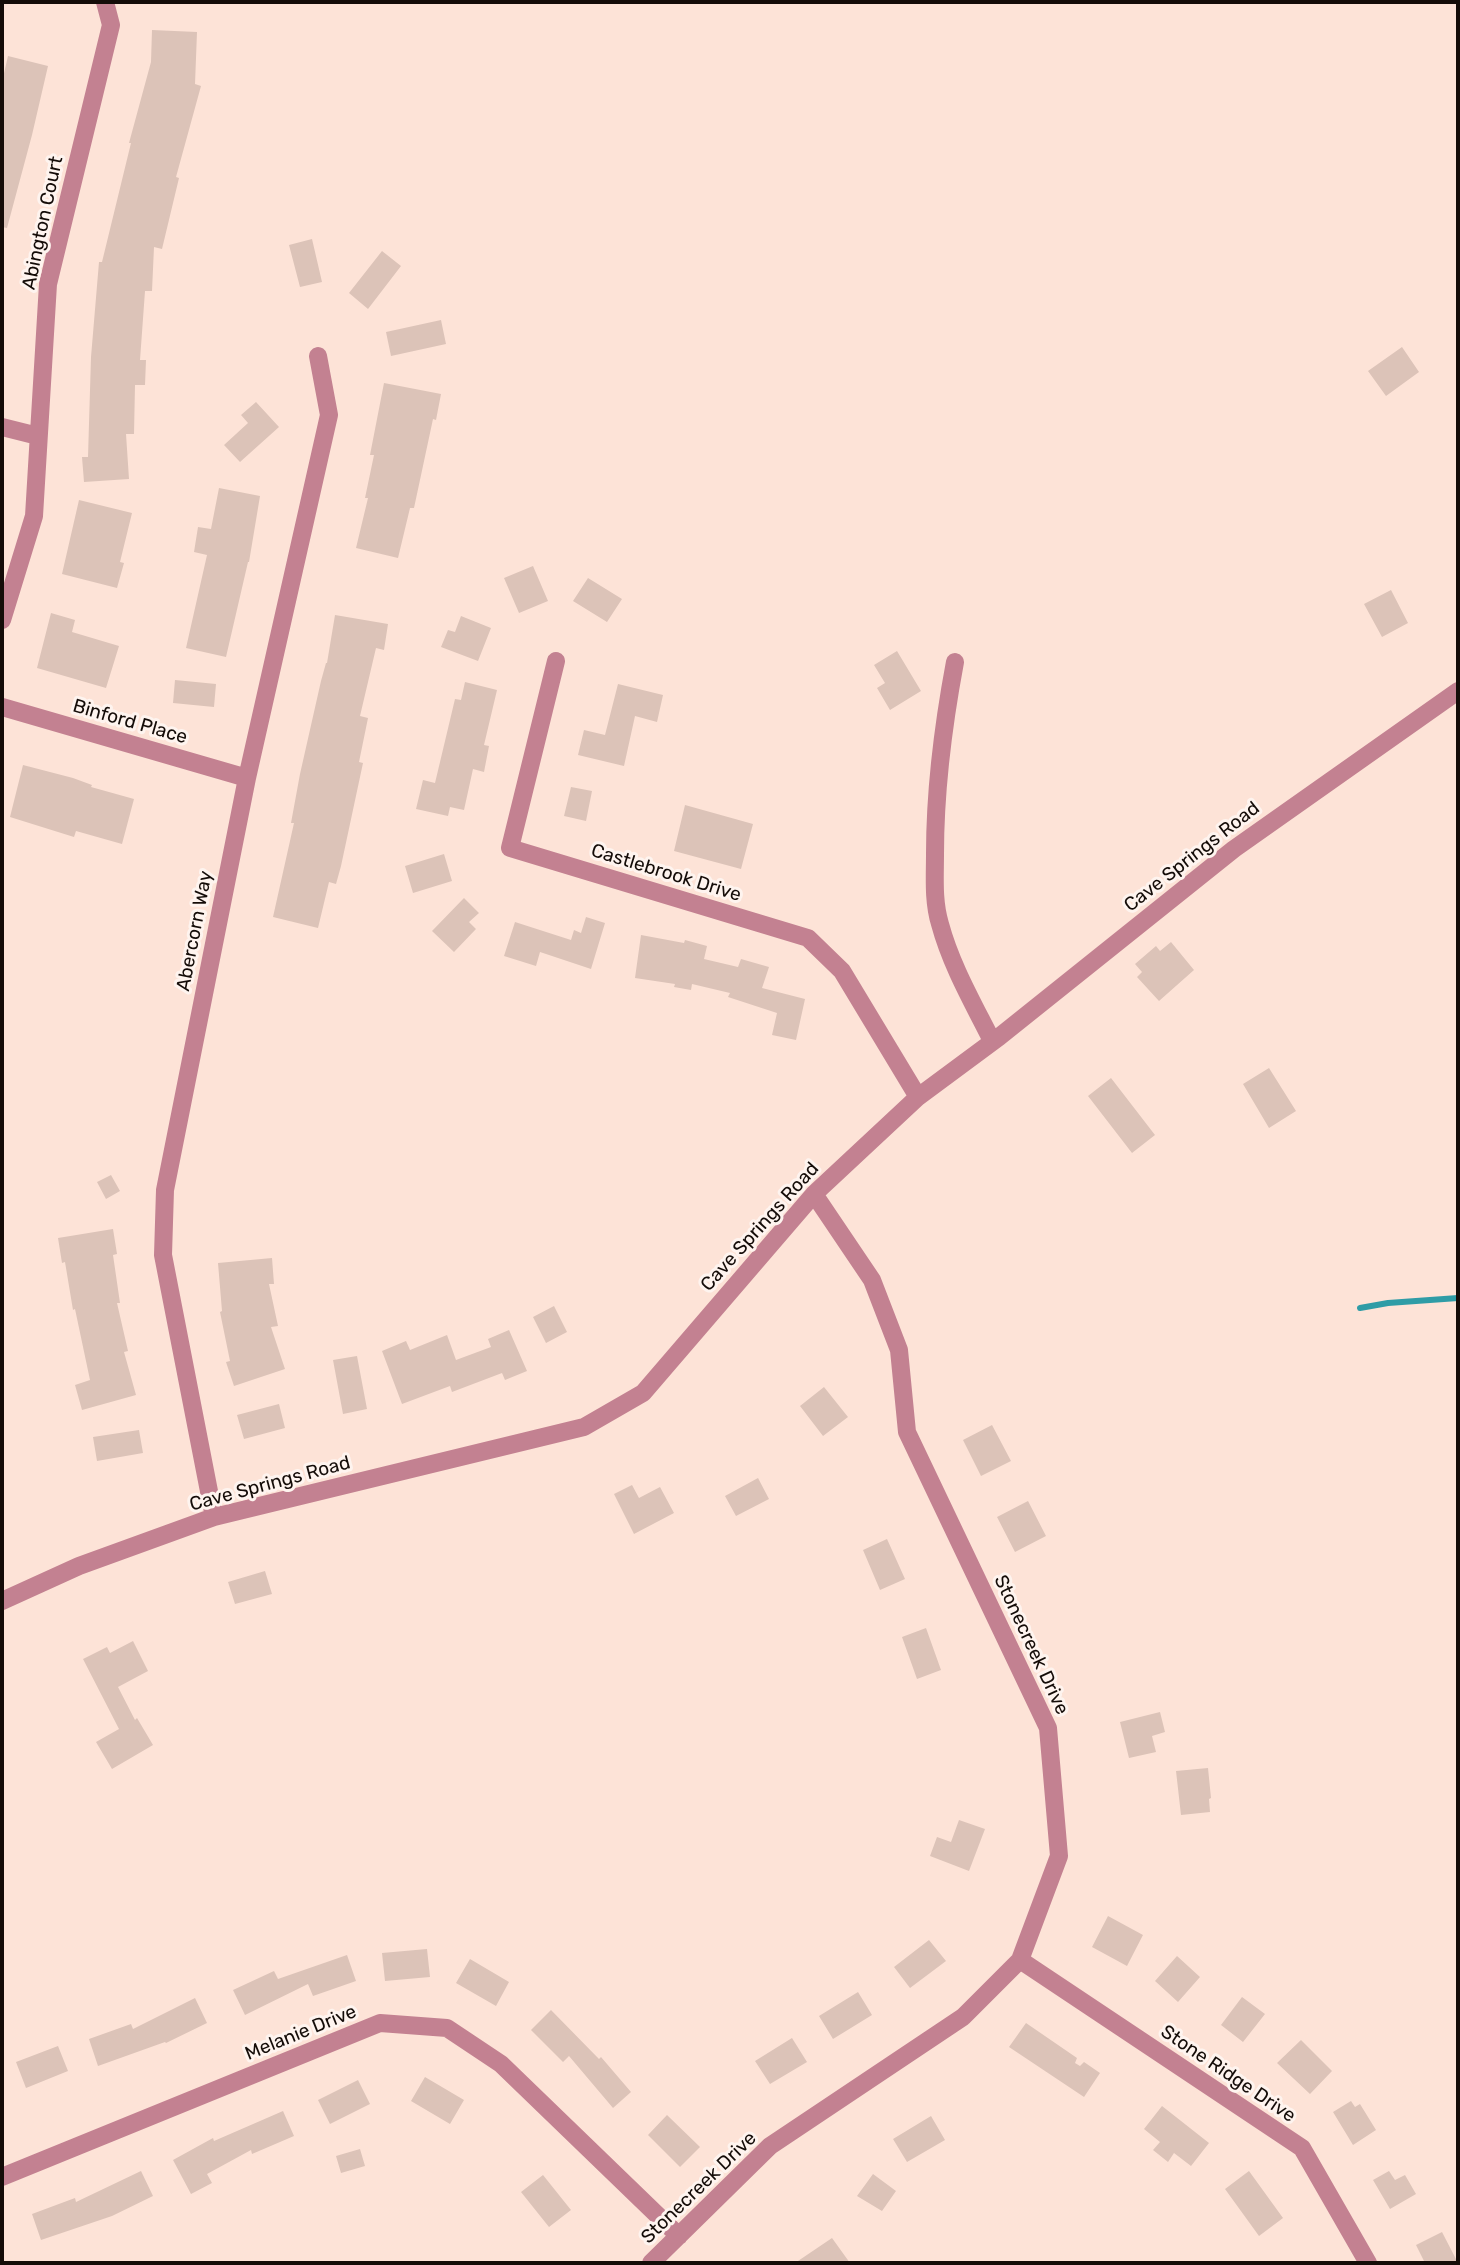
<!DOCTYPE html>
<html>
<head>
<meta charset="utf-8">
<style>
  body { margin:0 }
  #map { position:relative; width:1460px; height:2265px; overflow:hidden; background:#fde3d7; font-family:Rubik,sans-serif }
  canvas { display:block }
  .frame { position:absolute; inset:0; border:4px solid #140c08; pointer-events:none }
</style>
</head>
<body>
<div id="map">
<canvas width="1460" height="2265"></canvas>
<div class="frame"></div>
</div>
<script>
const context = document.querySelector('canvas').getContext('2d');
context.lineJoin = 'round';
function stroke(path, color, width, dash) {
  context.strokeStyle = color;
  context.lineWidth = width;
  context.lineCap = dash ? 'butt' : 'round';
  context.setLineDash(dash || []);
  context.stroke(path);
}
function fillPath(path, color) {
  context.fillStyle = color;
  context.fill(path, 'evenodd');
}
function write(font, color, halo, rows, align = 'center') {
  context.font = font + ' Rubik,sans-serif';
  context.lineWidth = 6;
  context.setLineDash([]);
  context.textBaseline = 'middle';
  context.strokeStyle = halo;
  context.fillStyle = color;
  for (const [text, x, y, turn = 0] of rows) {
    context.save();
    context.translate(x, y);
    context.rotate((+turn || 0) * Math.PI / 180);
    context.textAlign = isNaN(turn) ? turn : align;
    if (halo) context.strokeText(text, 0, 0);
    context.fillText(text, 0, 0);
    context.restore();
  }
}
const stream = new Path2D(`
  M 1360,1308 L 1388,1303 L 1458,1298`);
const building = new Path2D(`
  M 152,30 L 197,32 L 195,84 L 201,86 L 176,177 L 179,178 L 162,249 L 154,247 L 152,291 L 145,291 L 140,360 L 146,360 L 145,385 L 135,385 L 134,434 L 126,434 L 129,479 L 84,482 L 82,457 L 88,457 L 91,357 L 99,262 L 102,262 L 131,143 L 129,143 L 151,62 Z
  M 8,56 L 48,66 L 32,135 L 7,228 L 2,227 L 2,82 Z
  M 312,239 L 322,282 L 300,287 L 289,245 Z
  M 382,251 L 401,266 L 368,309 L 349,293 Z
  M 441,320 L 446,344 L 391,356 L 386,332 Z
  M 1402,347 L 1419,372 L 1386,396 L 1368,371 Z
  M 384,383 L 441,394 L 436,420 L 433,419 L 414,508 L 410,508 L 398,558 L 356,548 L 368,498 L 365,498 L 374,455 L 370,455 Z
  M 256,402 L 279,427 L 240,462 L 224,445 L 248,423 L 241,415 Z
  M 219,488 L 260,496 L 249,562 L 248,562 L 226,657 L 186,648 L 207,555 L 194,552 L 198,527 L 211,529 Z
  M 79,500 L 132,513 L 120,562 L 124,563 L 117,588 L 62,574 Z
  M 533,566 L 548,601 L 519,613 L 504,578 Z
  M 588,578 L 622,599 L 607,622 L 573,601 Z
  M 1391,590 L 1408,623 L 1382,637 L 1364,604 Z
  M 51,613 L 75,620 L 72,632 L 119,646 L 106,688 L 37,668 Z
  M 335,615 L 388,624 L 384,650 L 376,648 L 360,716 L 368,718 L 359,762 L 363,763 L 341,866 L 336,884 L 329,882 L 318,928 L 273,917 L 294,823 L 291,823 L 300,774 L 321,681 L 326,663 L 327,663 Z
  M 461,616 L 491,628 L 478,661 L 441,647 L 448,630 L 455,632 Z
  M 897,651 L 921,691 L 890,710 L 877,688 L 885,683 L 874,665 Z
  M 175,680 L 216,684 L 214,707 L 173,703 Z
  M 465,682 L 497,690 L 484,745 L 489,746 L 484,772 L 473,769 L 464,810 L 450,807 L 448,816 L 416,809 L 423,780 L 435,783 L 455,699 L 461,700 Z
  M 618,684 L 663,695 L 657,722 L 635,716 L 624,766 L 578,755 L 584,730 L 605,735 Z
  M 23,765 L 73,778 L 92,785 L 91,787 L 134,799 L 122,844 L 76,831 L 74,837 L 10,817 Z
  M 571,787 L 592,791 L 586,821 L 564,816 Z
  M 685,805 L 753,824 L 741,869 L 674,851 Z
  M 444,854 L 452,881 L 413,893 L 405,866 Z
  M 464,898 L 479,913 L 469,922 L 476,929 L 454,952 L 432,931 Z
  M 586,917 L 605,923 L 591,969 L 540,952 L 536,966 L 504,956 L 515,922 L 571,940 L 574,930 L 581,933 Z
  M 641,935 L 684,943 L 685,940 L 707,946 L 704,959 L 738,967 L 741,959 L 769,967 L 762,988 L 805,999 L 796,1040 L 772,1035 L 777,1013 L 728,997 L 730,993 L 692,984 L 691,990 L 674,987 L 675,984 L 635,978 Z
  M 1171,942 L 1194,970 L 1159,1001 L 1137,977 L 1142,972 L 1135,964 L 1156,946 L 1160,951 Z
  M 1269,1068 L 1296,1111 L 1269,1128 L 1243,1084 Z
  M 1111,1078 L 1155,1135 L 1132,1153 L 1088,1096 Z
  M 111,1175 L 120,1191 L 106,1199 L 97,1182 Z
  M 113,1229 L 117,1254 L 113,1255 L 120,1303 L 117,1303 L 128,1351 L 124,1352 L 136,1395 L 82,1410 L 75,1385 L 90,1380 L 75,1309 L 73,1310 L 65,1262 L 62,1263 L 58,1238 Z
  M 272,1258 L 274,1284 L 269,1284 L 278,1326 L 271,1327 L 285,1369 L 234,1386 L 226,1362 L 230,1361 L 220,1312 L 222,1311 L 218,1263 Z
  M 554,1306 L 567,1332 L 546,1343 L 533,1317 Z
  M 509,1330 L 527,1371 L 505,1380 L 502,1373 L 452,1392 L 450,1386 L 402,1404 L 382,1351 L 406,1341 L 410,1350 L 447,1335 L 456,1360 L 491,1347 L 488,1339 Z
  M 357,1356 L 367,1409 L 343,1414 L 333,1360 Z
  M 824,1387 L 848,1417 L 823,1436 L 800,1406 Z
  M 279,1404 L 285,1428 L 244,1439 L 237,1415 Z
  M 992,1425 L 1011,1461 L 981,1476 L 963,1440 Z
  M 139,1430 L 143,1453 L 97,1461 L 93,1437 Z
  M 758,1478 L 769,1499 L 736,1516 L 725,1496 Z
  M 632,1485 L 639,1498 L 660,1487 L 674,1513 L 634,1534 L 614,1494 Z
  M 1028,1501 L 1046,1536 L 1015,1552 L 997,1517 Z
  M 887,1539 L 905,1579 L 880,1590 L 863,1550 Z
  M 265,1571 L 272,1594 L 235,1604 L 228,1582 Z
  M 926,1628 L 941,1670 L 917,1679 L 902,1637 Z
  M 133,1641 L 148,1671 L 118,1687 L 135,1720 L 137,1718 L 153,1745 L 112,1769 L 96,1742 L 119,1729 L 83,1659 L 107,1647 L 110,1653 Z
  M 1160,1712 L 1165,1732 L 1152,1736 L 1156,1752 L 1129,1758 L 1120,1722 Z
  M 1208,1768 L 1211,1798 L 1209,1799 L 1210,1812 L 1181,1815 L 1176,1771 Z
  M 959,1820 L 985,1829 L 969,1871 L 930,1856 L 937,1837 L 951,1842 Z
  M 1108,1916 L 1143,1935 L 1127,1966 L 1092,1947 Z
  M 929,1940 L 946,1961 L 910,1988 L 894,1967 Z
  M 427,1949 L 430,1977 L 385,1981 L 382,1953 Z
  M 347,1955 L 356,1981 L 313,1996 L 308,1984 L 245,2015 L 233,1990 L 274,1971 L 278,1979 Z
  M 1177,1956 L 1200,1977 L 1178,2002 L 1155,1981 Z
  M 470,1959 L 509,1982 L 496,2006 L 456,1983 Z
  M 858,1992 L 872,2015 L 833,2039 L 819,2016 Z
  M 1242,1997 L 1265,2014 L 1243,2042 L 1221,2025 Z
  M 195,1998 L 207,2023 L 166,2043 L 165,2042 L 98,2066 L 89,2039 L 131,2024 L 133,2029 Z
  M 551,2010 L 599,2059 L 601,2057 L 631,2092 L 613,2108 L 569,2056 L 563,2062 L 531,2030 Z
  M 1026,2023 L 1077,2058 L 1075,2063 L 1080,2066 L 1084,2062 L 1100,2073 L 1084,2097 L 1009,2047 Z
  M 792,2038 L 807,2062 L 770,2084 L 755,2061 Z
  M 1301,2040 L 1332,2071 L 1310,2094 L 1277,2063 Z
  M 58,2046 L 68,2071 L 26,2088 L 16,2062 Z
  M 425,2077 L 464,2100 L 450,2124 L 411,2101 Z
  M 358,2080 L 370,2104 L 330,2124 L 318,2100 Z
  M 1351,2101 L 1355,2107 L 1360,2104 L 1376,2130 L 1353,2145 L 1333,2112 Z
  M 1162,2106 L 1209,2143 L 1191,2166 L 1174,2153 L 1168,2162 L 1153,2150 L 1160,2142 L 1144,2129 Z
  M 283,2111 L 294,2136 L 252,2154 L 251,2150 L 207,2174 L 212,2183 L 191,2194 L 173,2160 L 213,2138 L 214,2141 Z
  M 667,2115 L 700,2147 L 680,2167 L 648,2135 Z
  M 931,2116 L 945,2140 L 907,2162 L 893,2139 Z
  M 360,2149 L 365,2166 L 341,2173 L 336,2156 Z
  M 141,2171 L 153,2196 L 112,2216 L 41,2240 L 32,2214 L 75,2198 L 76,2202 Z
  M 1249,2171 L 1283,2218 L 1259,2236 L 1225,2189 Z
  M 1389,2171 L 1395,2180 L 1405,2175 L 1416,2194 L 1390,2209 L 1373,2180 Z
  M 873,2174 L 896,2191 L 882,2211 L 857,2196 Z
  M 543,2175 L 571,2210 L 549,2227 L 521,2192 Z
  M 1442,2232 L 1458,2263 L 1425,2263 L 1416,2245 Z
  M 832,2238 L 850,2263 L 795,2263 Z`);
const minor = new Path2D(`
  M 2,427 L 38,436
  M 2,620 L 34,516 L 48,284 L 111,25 L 105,2
  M 556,661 L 510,848 L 808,938 L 842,971 L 918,1097
  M 955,662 C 943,726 935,789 935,854 C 935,877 933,901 940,924 C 951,965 973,1003 992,1041
  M 2,707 L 247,778
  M 214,1517 L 163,1255 L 165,1190 L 247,778 L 329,415 L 318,356
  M 2,1601 L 79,1566 L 214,1517 L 584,1427 L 643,1393 L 814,1194 L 918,1097 L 999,1037 L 1234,849 L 1458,691
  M 1020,1960 L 1302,2148 L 1368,2263
  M 2,2177 L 380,2023 L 447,2028 L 501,2064 L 679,2236
  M 651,2263 L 770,2146 L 963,2017 L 1020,1960 L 1059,1856 L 1048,1728 L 907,1432 L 899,1350 L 872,1280 L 814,1194`);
const streetNames = [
  ["Abington Court",43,223,-78],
  ["Binford Place",130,722,16],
  ["Cave Springs Road",1192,857,-38],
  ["Castlebrook Drive",666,873,17],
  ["Abercorn Way",195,931,-79],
  ["Cave Springs Road",760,1227,-48],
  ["Cave Springs Road",270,1484,-15],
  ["Stonecreek Drive",1031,1645,65],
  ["Melanie Drive",301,2033,-22],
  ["Stone Ridge Drive",1228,2074,34],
  ["Stonecreek Drive",699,2188,-44]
];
stroke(stream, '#2f9ca6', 6);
fillPath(building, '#dcc3b8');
stroke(minor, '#c38191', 18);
write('19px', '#140c08', '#fef4ef', streetNames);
</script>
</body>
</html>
